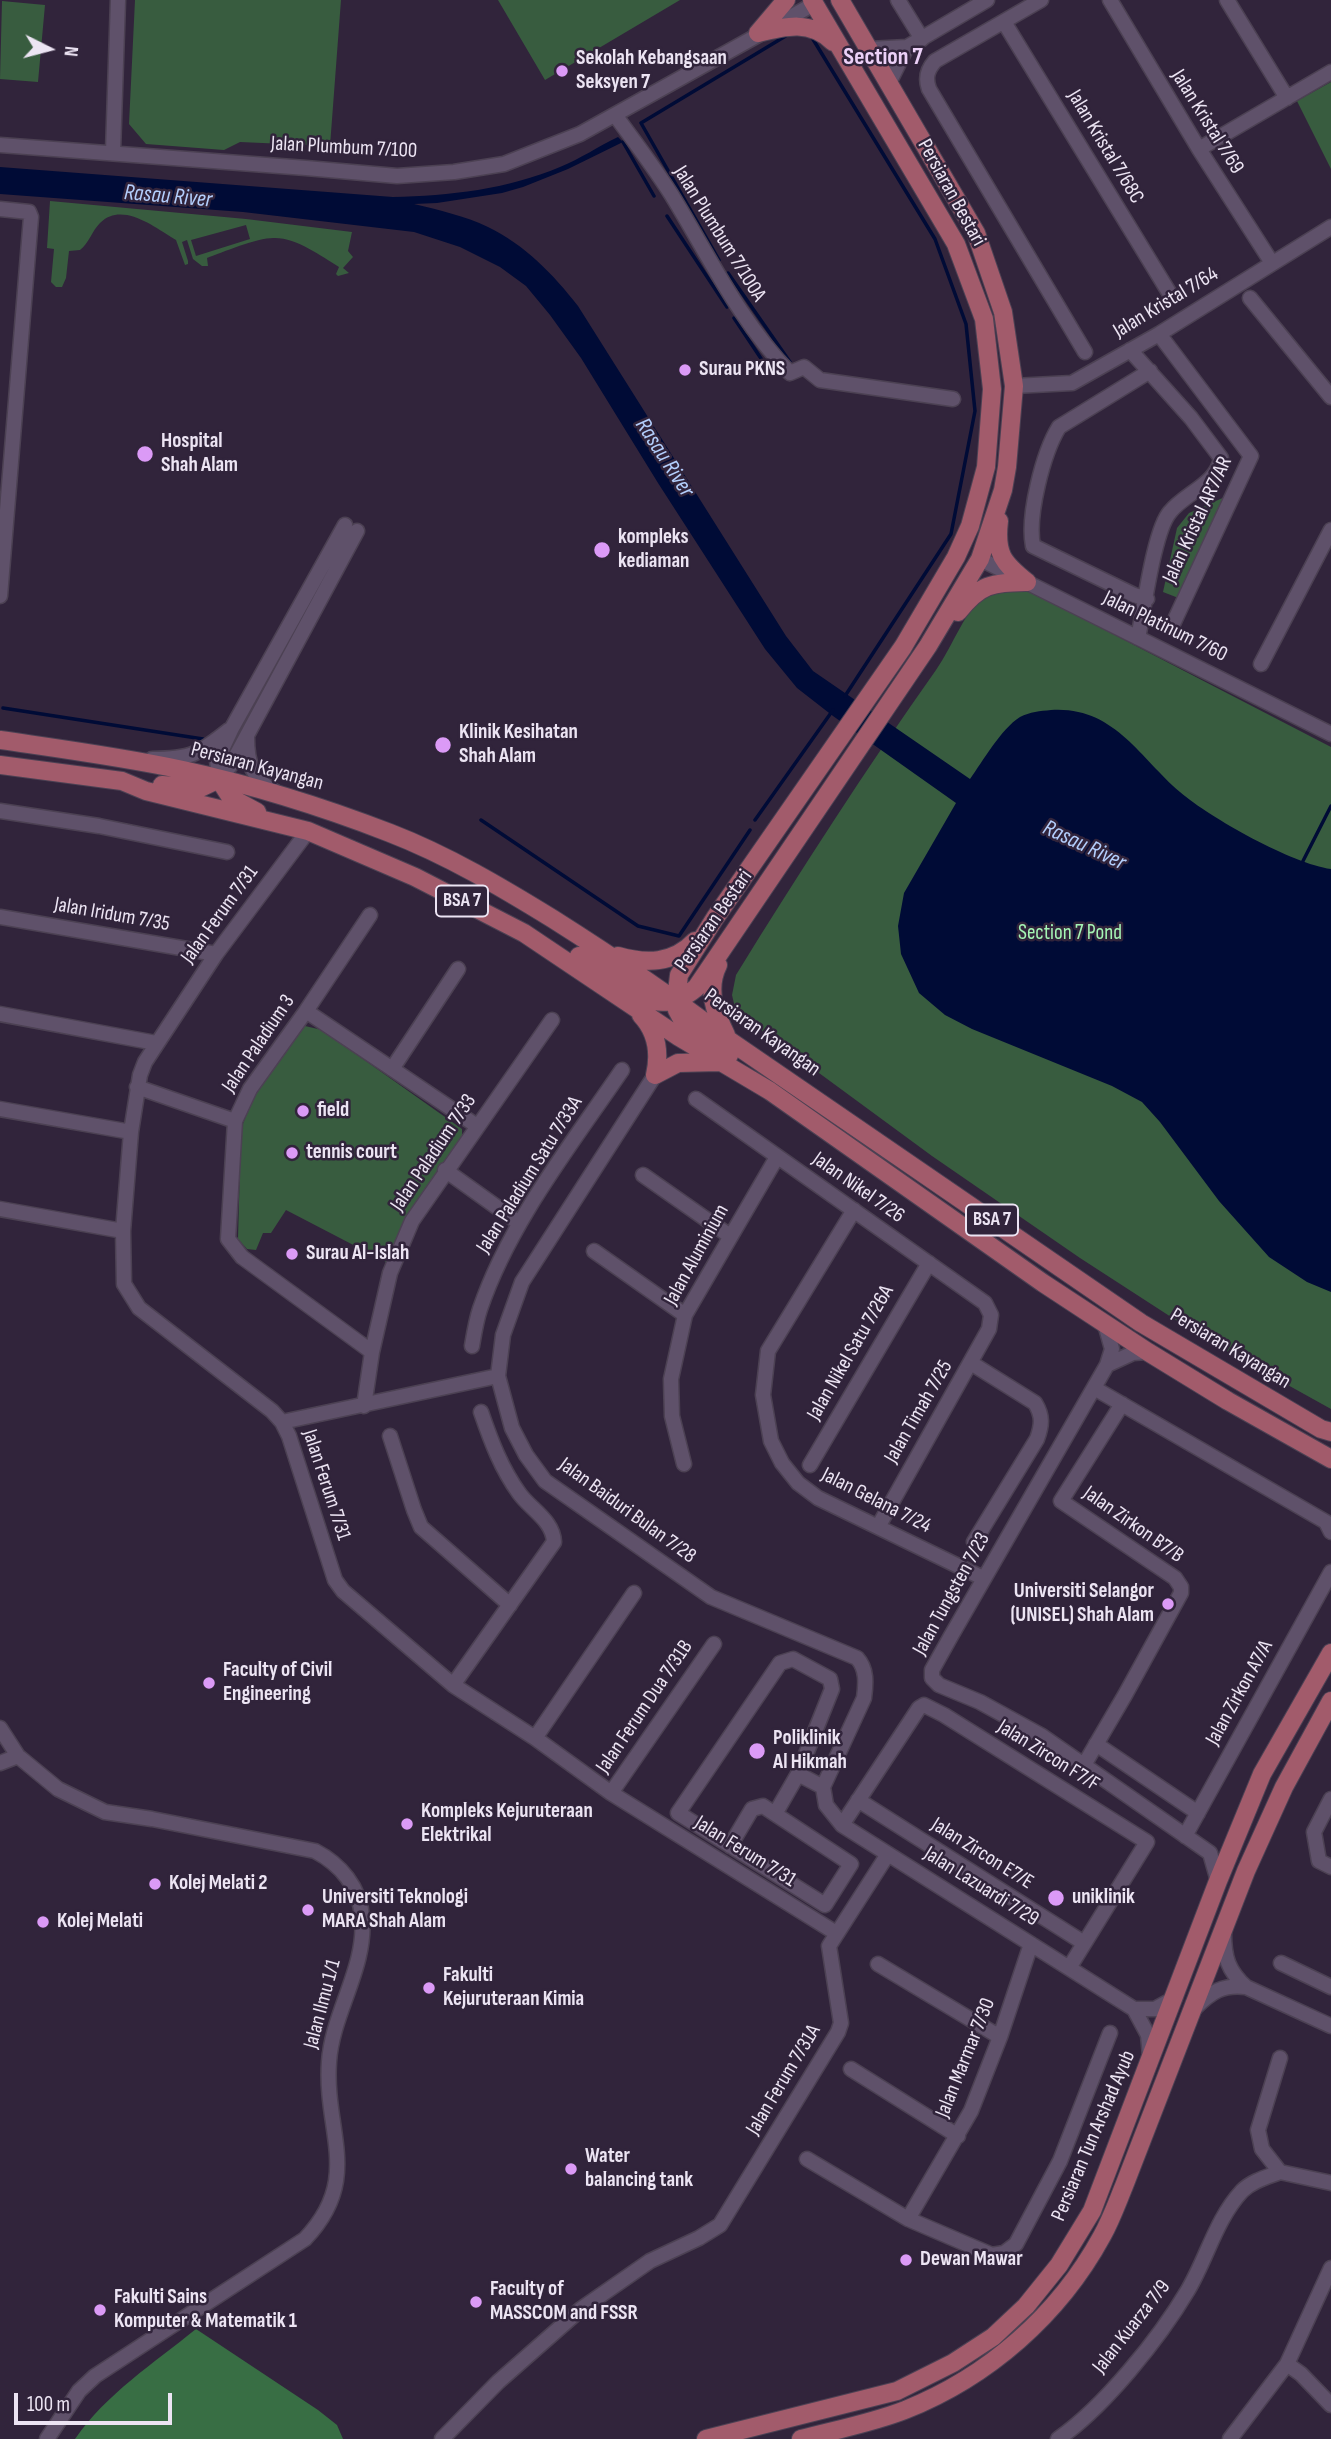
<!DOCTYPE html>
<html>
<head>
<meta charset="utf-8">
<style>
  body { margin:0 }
  #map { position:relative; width:1331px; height:2439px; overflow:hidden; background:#31243b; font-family:"Sofia Sans Condensed",sans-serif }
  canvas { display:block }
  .north { position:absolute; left:14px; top:14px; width:70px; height:70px; -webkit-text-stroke:5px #31243b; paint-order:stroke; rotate:96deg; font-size:19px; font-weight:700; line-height:28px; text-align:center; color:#ece4f3 }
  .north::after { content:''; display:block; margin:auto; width:24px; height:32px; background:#ece4f3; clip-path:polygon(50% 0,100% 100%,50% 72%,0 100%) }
  .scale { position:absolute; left:14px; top:2393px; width:158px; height:32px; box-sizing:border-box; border:4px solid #ece4f3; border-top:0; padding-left:9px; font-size:21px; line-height:24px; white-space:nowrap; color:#ece4f3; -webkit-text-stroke:5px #31243b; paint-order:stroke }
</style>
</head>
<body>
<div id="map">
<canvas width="1331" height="2439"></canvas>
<div class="north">N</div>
<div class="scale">100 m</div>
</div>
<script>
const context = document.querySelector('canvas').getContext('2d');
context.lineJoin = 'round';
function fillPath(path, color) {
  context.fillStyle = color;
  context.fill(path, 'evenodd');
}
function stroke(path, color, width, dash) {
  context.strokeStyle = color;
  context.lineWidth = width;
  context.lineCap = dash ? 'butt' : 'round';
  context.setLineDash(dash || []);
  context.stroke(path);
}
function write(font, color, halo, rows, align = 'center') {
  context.font = font + ' "Sofia Sans Condensed",sans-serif';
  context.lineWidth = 5;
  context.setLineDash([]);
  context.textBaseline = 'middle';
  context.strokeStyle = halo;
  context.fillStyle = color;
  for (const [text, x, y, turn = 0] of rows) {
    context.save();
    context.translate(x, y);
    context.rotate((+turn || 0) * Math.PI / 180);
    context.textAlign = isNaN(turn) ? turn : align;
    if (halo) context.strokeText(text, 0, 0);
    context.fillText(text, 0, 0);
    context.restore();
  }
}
const green = new Path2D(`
  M 135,0 L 341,0 L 330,146 L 240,142 L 224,150 L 146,144 L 129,124 Z
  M 498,0 L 680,0 L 545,80 Z
  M 2,1 L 45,5 L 38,82 L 0,79 Z
  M 1331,82 L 1331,169 L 1297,101 Z
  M 50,201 L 246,219 L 352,232 L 348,251 L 353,257 L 343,268 L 349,273 L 338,276 L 336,274 L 339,267 C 321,256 297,238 275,238 C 259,237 223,252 207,258 L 208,266 L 202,266 L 193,259 L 187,240 L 182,242 L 188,261 L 188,264 L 185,265 L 176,240 L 171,237 C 152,225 121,202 100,223 C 92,231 89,243 80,250 L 69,251 L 66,278 L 62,287 L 56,287 L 51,282 L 54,249 L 47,248 ZM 246,225 L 250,239 L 196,256 L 191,240 Z
  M 1227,496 L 1181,599 L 1163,592 L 1177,528 L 1189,513 Z
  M 1026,589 L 1331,747 L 1331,1409 L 1205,1339 L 1080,1258 L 932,1156 L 736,1012 L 732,995 L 736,975 C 800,871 866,769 936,670 C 954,644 964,611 989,590 Z
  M 305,1026 L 322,1030 L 462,1129 L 462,1136 L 403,1225 L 391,1261 L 388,1263 L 286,1210 L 271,1233 L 263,1233 L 256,1250 L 247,1249 L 238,1239 L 241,1129 L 256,1090 L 299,1030 Z`);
const forest = new Path2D(`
  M 196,2329 L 318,2410 L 337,2425 L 343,2439 L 75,2439 C 106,2394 154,2363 196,2329 Z`);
const water = new Path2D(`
  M 618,137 L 623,142 L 568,169 L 523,187 L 502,193 L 437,203 L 414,204 C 439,210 465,216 488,227 C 525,245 553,274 578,306 L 786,636 L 813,671 L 970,779 C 983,761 1001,729 1020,717 C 1030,712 1040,711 1051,710 C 1114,706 1139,757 1180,792 C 1210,818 1293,864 1331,869 L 1331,1292 L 1307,1282 L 1269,1257 L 1219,1201 L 1160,1122 L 1142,1102 L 1112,1086 L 972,1029 L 945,1015 L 919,993 L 901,954 L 898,926 L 904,893 L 956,803 L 833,716 L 797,688 L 765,649 L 658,483 L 581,358 L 550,315 L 526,286 L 500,267 L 460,247 L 414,232 L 243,212 L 0,194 L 0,167 L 393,197 C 449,196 508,189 560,167 C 580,159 599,146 618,137 Z`);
const stream = new Path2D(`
  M 811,36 L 935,239 L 966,324 L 975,411 L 951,534 L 845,696
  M 623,142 L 654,196
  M 667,216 L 727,307
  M 719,260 L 641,123 L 789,34
  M 728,273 L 790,362
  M 734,318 L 770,372
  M 3,708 L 203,739
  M 481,820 L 638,926 L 679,936 L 750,830
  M 755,820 L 833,710
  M 1303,861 L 1331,806`);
const minor = new Path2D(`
  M 898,0 L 922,39
  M 1041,0 L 935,61 C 927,70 925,78 929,89 L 1085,352
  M 1110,0 L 1199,149 L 1272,263
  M 1227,0 L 1287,98
  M 1004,22 L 1170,294
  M 869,49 L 907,47 L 987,0
  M 889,83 L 907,47
  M 615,115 C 634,141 654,167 671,194 C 708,254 740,322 790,373 L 804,367 L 820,380 L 953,399
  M 0,145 L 306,168 L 397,176 L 454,172 L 504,164 L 580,134 L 814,4
  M 1199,149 L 1331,72
  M 113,152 L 118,0
  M 0,209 L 29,212 L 31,217 L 0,596
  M 1250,298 L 1331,397
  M 1159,334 L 1251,456 L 1172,626
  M 1130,350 L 1191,418 L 1221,458 C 1217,484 1185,493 1170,512 C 1154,530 1144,610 1138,638
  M 1014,386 L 1072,383 L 1159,334 L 1331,227
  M 980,559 L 1331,734
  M 1147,599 L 1134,595 L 1033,546 C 1027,516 1043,453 1059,427 L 1150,371
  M 1261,664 L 1331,530
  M 247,737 C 247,762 252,780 276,792
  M 152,759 C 191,759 199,754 229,730
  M 219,779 L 217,760 L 232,728 L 345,525
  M 219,779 L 231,765 L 357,531
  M 0,811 L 99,826 L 227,852
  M 308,831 L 216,954 L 145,1062 L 140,1075 L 131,1132 L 123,1231 L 124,1284 L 139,1308 L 272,1411 L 282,1422 L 289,1436 L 335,1580 L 343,1591 L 453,1685 L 535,1738 L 611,1793 L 836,1933
  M 370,915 L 306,1011 L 250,1089 L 235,1121 L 228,1239 L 242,1257 L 372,1352
  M 0,917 L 216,954
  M 306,1011 L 477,1126
  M 0,1014 L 156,1043
  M 392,1069 L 458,969
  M 655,1075 L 522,1282 L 503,1335 L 498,1376 L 512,1428 L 526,1455 L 545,1481 L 711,1597 L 857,1658 C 867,1669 866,1683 864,1698 L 823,1787 L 826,1805 L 842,1825 L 1134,2009 L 1148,2035 L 1150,2056
  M 137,1087 L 235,1121
  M 696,1099 L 985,1303 L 991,1315 L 989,1329 L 878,1527
  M 0,1109 L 131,1132
  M 445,1170 L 519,1223
  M 643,1175 L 730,1236
  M 0,1209 L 123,1231
  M 854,1210 L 768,1351 L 763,1395 L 771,1441 L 782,1463 L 798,1483 L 818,1498 L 983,1578
  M 594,1251 L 685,1315
  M 1105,1324 L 1112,1349 L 1107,1365 L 951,1636 L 932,1670 L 932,1678 L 939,1685 L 980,1702 L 1042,1736 L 1210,1853 L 1218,1881
  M 472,1346 C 474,1334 476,1321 480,1309 C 509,1223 571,1145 622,1070
  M 971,1363 L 1035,1403 C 1043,1416 1042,1425 1037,1439 L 974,1542
  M 1107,1365 L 1133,1353 L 1148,1352
  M 1094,1388 L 1326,1522 L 1331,1532
  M 364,1406 L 372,1352 L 390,1273 L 412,1221 L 552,1020
  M 282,1422 L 498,1376
  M 390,1436 L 414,1510 L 421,1527 L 510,1605
  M 684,1464 L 672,1416 L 671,1379 L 685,1315 L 777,1157
  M 810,1465 L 929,1263
  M 453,1685 L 554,1542 C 553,1520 530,1509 519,1493 C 501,1468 491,1441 481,1412
  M 0,1728 L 18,1756 L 58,1789 L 105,1812 L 152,1819 L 315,1851 C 340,1864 360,1887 362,1917 C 367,1967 332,2013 329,2062 C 324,2132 363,2178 305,2239 L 95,2376 L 79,2391 L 47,2439
  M 535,1738 L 634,1593
  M 1096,1744 L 1198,1813
  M 0,1763 L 18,1756
  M 1084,1765 L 1125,1695 L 1181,1593 L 1181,1587 L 1175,1578 L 1061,1501 L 1122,1404
  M 798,1774 L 823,1787
  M 611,1793 L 714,1644
  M 1331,1799 L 1314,1832 L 1319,1861 L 1331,1867
  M 858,1800 L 1084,1943
  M 842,1825 L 919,1708 L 924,1705 L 944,1715 L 1147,1842 L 1069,1968
  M 1185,1836 L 1331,1572
  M 730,1846 L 752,1809 L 763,1806 L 775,1814 L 851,1864 L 825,1905 L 678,1813 L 780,1663 L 793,1659 L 830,1679 L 832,1689 L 798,1774 L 775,1814
  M 1224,1933 C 1224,1957 1228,1971 1246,1987
  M 1281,1963 L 1331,1987
  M 878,1964 L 1000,2037
  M 1195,2008 C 1211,1992 1223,1984 1246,1987 L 1331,2026
  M 1134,2009 L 1155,2009 L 1175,1998
  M 1280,2058 L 1258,2130 L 1262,2149 L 1280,2172 L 1331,2183
  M 851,2069 L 958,2136
  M 807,2159 L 908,2219 L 992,2255 L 1004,2253 L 1016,2244 L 1060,2161 L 1110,2033
  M 908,2219 L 971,2111 L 1000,2037 L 1031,1944
  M 1287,2364 L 1301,2374 L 1331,2405
  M 442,2439 L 498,2382 L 581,2309 L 650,2261 L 699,2238 L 720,2225 L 838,2032 L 841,2023 L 829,1946 L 888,1854
  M 1058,2439 C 1104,2407 1159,2339 1188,2290 C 1207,2258 1216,2219 1242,2191 C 1252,2181 1267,2177 1280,2172
  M 1230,2439 L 1287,2364 L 1331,2268`);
const major = new Path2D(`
  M 758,33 C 786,26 811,20 833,42
  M 758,33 L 786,0
  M 999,521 C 995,554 1003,563 1027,582
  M 958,612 C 981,583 992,583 1027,582
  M 0,740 C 61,749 122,757 183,770 C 252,785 323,807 390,833 C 447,855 501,887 553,919 C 613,957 671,996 727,1039 L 1141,1323 L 1321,1429 L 1331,1432
  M 0,765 L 122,781 L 146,791 L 308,831 L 415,877 L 524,933 L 679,1037 L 770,1091 L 1043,1283 L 1148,1352 L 1228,1401 L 1331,1459
  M 219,779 L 231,798 L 257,812
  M 162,785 L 200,788 L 219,779
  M 579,956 L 654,1001 C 669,1004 684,998 696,988 L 928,646 L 980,559 L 1003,490 L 1007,467 L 1014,386 L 1003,312 L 976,233 L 840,0
  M 618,956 C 646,964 673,964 695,941
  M 718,965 C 706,989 715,1012 726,1035
  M 641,1015 C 657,1032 660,1053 655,1075
  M 729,1055 L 684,1023 L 677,1010 L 676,1000 L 679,975 L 715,918 L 903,647 L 956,557 L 970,526 L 986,467 L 992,389 L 984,319 L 956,244 L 812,0
  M 655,1075 L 678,1063 L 719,1062
  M 706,2439 L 897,2391 L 953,2363 L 993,2337 L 1026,2306 L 1059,2265 L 1092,2211 L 1218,1881 L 1262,1774 L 1331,1653
  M 801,2439 C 835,2430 872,2423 905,2410 C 988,2377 1059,2315 1102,2236 C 1111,2220 1117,2203 1124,2186 L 1246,1871 L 1284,1787 L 1331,1701`);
const markers = [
  [562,71,7,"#db9af6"],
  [685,370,7,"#db9af6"],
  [145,454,9,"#db9af6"],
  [602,550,9,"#db9af6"],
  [443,745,9,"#db9af6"],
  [303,1111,7,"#db9af6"],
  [292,1153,7,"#db9af6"],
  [292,1254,7,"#db9af6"],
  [1168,1604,7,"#db9af6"],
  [209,1683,7,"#db9af6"],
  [757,1751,9,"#db9af6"],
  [407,1824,7,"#db9af6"],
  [155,1884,7,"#db9af6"],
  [1056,1898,9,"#db9af6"],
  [308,1910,7,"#db9af6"],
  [43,1922,7,"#db9af6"],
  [429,1988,7,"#db9af6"],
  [571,2169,7,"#db9af6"],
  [906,2260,7,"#db9af6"],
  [476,2302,7,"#db9af6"],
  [100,2310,7,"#db9af6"]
];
const shields = [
  [462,901,52],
  [992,1220,52]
];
const shieldNames = [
  ["BSA 7",462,901],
  ["BSA 7",992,1220]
];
const poiNames = [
  ["Sekolah Kebangsaan",576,59],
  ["Seksyen 7",576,83],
  ["Surau PKNS",699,370],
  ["Hospital",161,442],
  ["Shah Alam",161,466],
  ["kompleks",618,538],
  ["kediaman",618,562],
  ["Klinik Kesihatan",459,733],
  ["Shah Alam",459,757],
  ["field",317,1111],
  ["tennis court",306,1153],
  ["Surau Al-Islah",306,1254],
  ["Universiti Selangor",1154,1592,"right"],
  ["(UNISEL) Shah Alam",1154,1616,"right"],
  ["Faculty of Civil",223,1671],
  ["Engineering",223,1695],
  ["Poliklinik",773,1739],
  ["Al Hikmah",773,1763],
  ["Kompleks Kejuruteraan",421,1812],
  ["Elektrikal",421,1836],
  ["Kolej Melati 2",169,1884],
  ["Universiti Teknologi",322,1898],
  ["MARA Shah Alam",322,1922],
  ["uniklinik",1072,1898],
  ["Kolej Melati",57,1922],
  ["Fakulti",443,1976],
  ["Kejuruteraan Kimia",443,2000],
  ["Water",585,2157],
  ["balancing tank",585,2181],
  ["Dewan Mawar",920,2260],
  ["Faculty of",490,2290],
  ["MASSCOM and FSSR",490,2314],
  ["Fakulti Sains",114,2298],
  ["Komputer & Matematik 1",114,2322]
];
const streetNames = [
  ["Jalan Kristal 7/69",1207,122,58],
  ["Jalan Kristal 7/68C",1105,147,59],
  ["Jalan Plumbum 7/100",344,148,3],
  ["Persiaran Bestari",951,193,61],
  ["Jalan Plumbum 7/100A",719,234,58],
  ["Jalan Kristal 7/64",1166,303,-31],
  ["Jalan Kristal AR7/AR",1198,520,-65],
  ["Jalan Platinum 7/60",1165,627,26],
  ["Persiaran Kayangan",257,767,15],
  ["Jalan Iridum 7/35",112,915,10],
  ["Jalan Ferum 7/31",220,915,-54],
  ["Persiaran Bestari",714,921,-55],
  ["Persiaran Kayangan",762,1033,35],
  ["Jalan Paladium 3",259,1044,-56],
  ["Jalan Paladium 7/33",434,1153,-56],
  ["Jalan Paladium Satu 7/33A",530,1175,-58],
  ["Jalan Nikel 7/26",858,1188,35],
  ["Jalan Aluminium",697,1255,-61],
  ["Persiaran Kayangan",1230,1349,31],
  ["Jalan Nikel Satu 7/26A",851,1353,-60],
  ["Jalan Timah 7/25",919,1412,-60],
  ["Jalan Ferum 7/31",326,1485,72],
  ["Jalan Gelana 7/24",876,1501,27],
  ["Jalan Baiduri Bulan 7/28",627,1511,36],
  ["Jalan Zirkon B7/B",1133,1525,35],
  ["Jalan Tungsten 7/23",952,1594,-61],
  ["Jalan Zirkon A7/A",1240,1693,-61],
  ["Jalan Ferum Dua 7/31B",645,1707,-56],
  ["Jalan Zircon F7/F",1048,1756,32],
  ["Jalan Ferum 7/31",745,1852,32],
  ["Jalan Zircon E7/E",982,1854,32],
  ["Jalan Lazuardi 7/29",981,1887,32],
  ["Jalan Ilmu 1/1",323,2004,-75],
  ["Jalan Marmar 7/30",966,2058,-68],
  ["Jalan Ferum 7/31A",784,2080,-59],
  ["Persiaran Tun Arshad Ayub",1094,2136,-67],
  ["Jalan Kuarza 7/9",1132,2327,-52]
];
const parkNames = [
  ["Section 7 Pond",1070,934]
];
const waterNames = [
  ["Rasau River",168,197,5],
  ["Rasau River",664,458,57],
  ["Rasau River",1084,846,25]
];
const quarterNames = [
  ["Section 7",883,58]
];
fillPath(green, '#385c3f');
fillPath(forest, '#386e44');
fillPath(water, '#000b36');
stroke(stream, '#000b36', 3.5);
stroke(minor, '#4c4153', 17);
stroke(major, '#4c4153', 20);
stroke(minor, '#5f516a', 14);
stroke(major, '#a25b6b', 18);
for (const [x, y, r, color] of markers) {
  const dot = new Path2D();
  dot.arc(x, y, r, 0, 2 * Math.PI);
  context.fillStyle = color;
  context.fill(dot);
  stroke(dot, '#31243b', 2.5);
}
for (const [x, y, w] of shields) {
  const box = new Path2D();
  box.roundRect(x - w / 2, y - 15.5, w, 31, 5);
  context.fillStyle = '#31243b';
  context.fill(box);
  stroke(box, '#ece4f3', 2);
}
write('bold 19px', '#ece4f3', null, shieldNames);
write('bold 21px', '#ece4f3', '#31243b', poiNames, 'left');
write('21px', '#ece4f3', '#31243b', streetNames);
write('21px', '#a5f5b5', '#31243b', parkNames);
write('italic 23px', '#b3cefc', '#31243b', waterNames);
write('bold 24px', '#ecd1f8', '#31243b', quarterNames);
</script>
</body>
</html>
